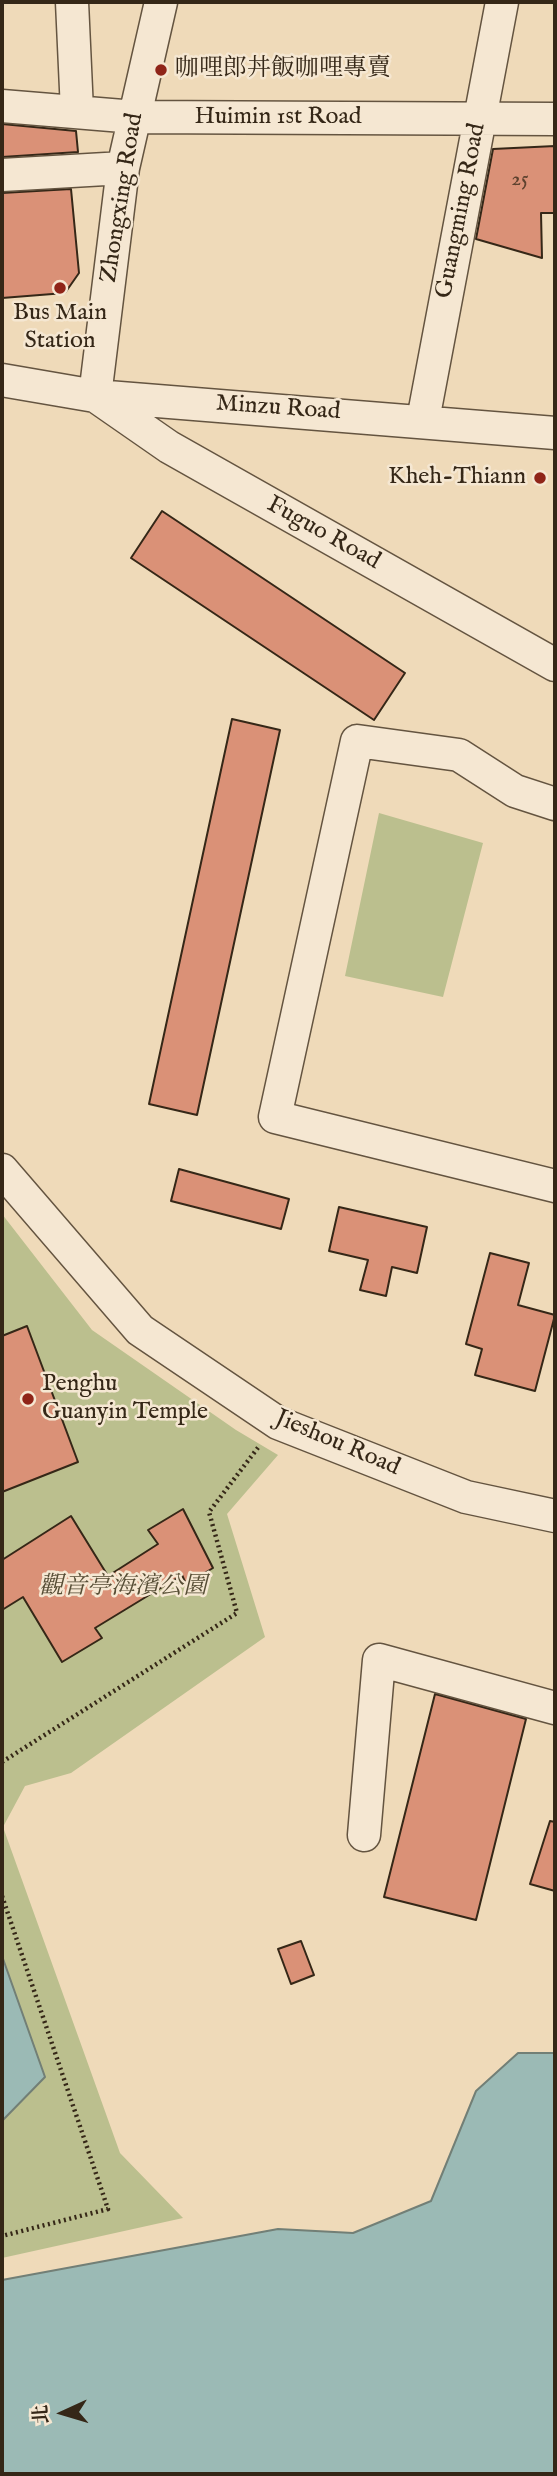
<!DOCTYPE html>
<html>
<head>
<meta charset="utf-8">
<style>
  body { margin:0 }
  #map { position:relative; width:557px; height:2476px; overflow:hidden; background:#efdab9; font-family:"IM FELL English","Noto Serif TC",serif }
  canvas { display:block }
  .frame { position:absolute; inset:0; border:4px solid #352717; pointer-events:none }
  .north { position:absolute; left:28px; top:2378px; width:70px; height:70px; -webkit-text-stroke:5px #f5e7d2; paint-order:stroke; rotate:266deg; font-size:19px; font-weight:700; line-height:28px; text-align:center; color:#352717 }
  .north::after { content:''; display:block; margin:auto; width:24px; height:32px; background:#352717; clip-path:polygon(50% 0,100% 100%,50% 72%,0 100%) }
</style>
</head>
<body>
<div id="map">
<canvas width="557" height="2476"></canvas>
<div class="frame"></div>
<div class="north">北</div>
</div>
<script>
const context = document.querySelector('canvas').getContext('2d');
context.lineJoin = 'round';
function fillPath(path, color) {
  context.fillStyle = color;
  context.fill(path, 'evenodd');
}
function stroke(path, color, width, dash) {
  context.strokeStyle = color;
  context.lineWidth = width;
  context.lineCap = dash ? 'butt' : 'round';
  context.setLineDash(dash || []);
  context.stroke(path);
}
function write(font, color, halo, rows, align = 'center') {
  context.font = font + ' "IM FELL English","Noto Serif TC",serif';
  context.lineWidth = 5;
  context.setLineDash([]);
  context.textBaseline = 'middle';
  context.strokeStyle = halo;
  context.fillStyle = color;
  for (const [text, x, y, turn = 0] of rows) {
    context.save();
    context.translate(x, y);
    context.rotate((+turn || 0) * Math.PI / 180);
    context.textAlign = isNaN(turn) ? turn : align;
    if (halo) context.strokeText(text, 0, 0);
    context.fillText(text, 0, 0);
    context.restore();
  }
}
const green = new Path2D(`
  M 379,813 L 483,843 L 443,997 L 345,976 Z
  M 2,1214 L 92,1330 L 236,1430 L 278,1455 L 227,1514 L 265,1637 L 71,1773 L 25,1786 L 3,1827 L 120,2153 L 183,2218 L 2,2258 Z`);
const water = new Path2D(`
  M 2,1956 L 45,2077 L 2,2121 Z
  M 518,2053 L 555,2053 L 555,2474 L 2,2474 L 2,2280 L 278,2229 L 353,2233 L 431,2201 L 476,2091 Z`);
const building = new Path2D(`
  M 2,124 L 76,131 L 78,152 L 2,157 Z
  M 555,146 L 555,213 L 541,213 L 542,258 L 476,239 L 493,149 Z
  M 71,189 L 79,273 L 65,293 L 2,298 L 2,193 Z
  M 162,511 L 405,673 L 374,720 L 131,558 Z
  M 232,719 L 280,730 L 197,1115 L 149,1104 Z
  M 179,1169 L 289,1199 L 281,1229 L 171,1201 Z
  M 339,1207 L 427,1227 L 417,1273 L 392,1267 L 386,1296 L 360,1290 L 368,1260 L 329,1251 Z
  M 490,1253 L 529,1263 L 518,1305 L 555,1315 L 535,1391 L 475,1375 L 482,1349 L 466,1344 Z
  M 27,1326 L 78,1462 L 2,1492 L 2,1336 Z
  M 183,1509 L 213,1568 L 186,1584 L 182,1575 L 95,1628 L 102,1638 L 62,1662 L 23,1597 L 2,1610 L 2,1560 L 71,1516 L 108,1576 L 158,1544 L 148,1530 Z
  M 435,1694 L 526,1719 L 476,1920 L 384,1897 Z
  M 550,1821 L 555,1822 L 555,1891 L 530,1884 Z
  M 301,1941 L 314,1975 L 291,1984 L 278,1949 Z`);
const path = new Path2D(`
  M 2,1762 L 237,1613 L 209,1512 L 260,1445
  M 2,1896 L 108,2209 L 2,2236`);
const minor = new Path2D(`
  M 72,2 L 77,111
  M 2,106 L 135,117 L 555,119
  M 2,175 L 123,168
  M 2,380 L 95,396 L 555,433
  M 95,396 L 123,168 L 161,2
  M 97,397 L 169,447 L 555,665
  M 423,420 L 502,2
  M 555,804 L 515,791 L 459,755 L 357,741 L 275,1117 L 555,1186
  M 2,1170 L 140,1330 L 278,1423 L 466,1497 L 555,1516
  M 364,1835 L 379,1660 L 555,1708`);
const markers = [
  [161,70,7,"#8f2418"],
  [60,288,7,"#8f2418"],
  [540,478,7,"#8f2418"],
  [28,1399,7,"#8f2418"]
];
const numberNames = [
  ["25",520,181]
];
const poiNames = [
  ["咖哩郎丼飯咖哩專賣",175,70],
  ["Bus Main",60,314,"center"],
  ["Station",60,342,"center"],
  ["Kheh-Thiann",526,478,"right"],
  ["Penghu",42,1385],
  ["Guanyin Temple",42,1413]
];
const streetNames = [
  ["Huimin 1st Road",278,118],
  ["Zhongxing Road",123,198,-81],
  ["Guangming Road",462,211,-79],
  ["Minzu Road",278,409,4],
  ["Fuguo Road",323,534,29],
  ["Jieshou Road",337,1444,23]
];
const parkNames = [
  ["觀音亭海濱公園",123,1588]
];
fillPath(green, '#bbbf8e');
fillPath(water, '#9bbab5');
stroke(water, '#727f76', 2);
fillPath(building, '#da9177');
stroke(building, '#352717', 2);
stroke(minor, '#645440', 35);
stroke(path, '#352717', 4.5, [2, 3.5]);
stroke(minor, '#f5e7d2', 32);
for (const [x, y, r, color] of markers) {
  const dot = new Path2D();
  dot.arc(x, y, r, 0, 2 * Math.PI);
  context.fillStyle = color;
  context.fill(dot);
  stroke(dot, '#f5e7d2', 2.5);
}
write('21px', '#5e422f', null, numberNames);
write('24px', '#352717', '#f5e7d2', poiNames, 'left');
write('24px', '#352717', '#f5e7d2', streetNames);
write('italic 24px', '#564d35', '#f5e7d2', parkNames);
</script>
</body>
</html>
